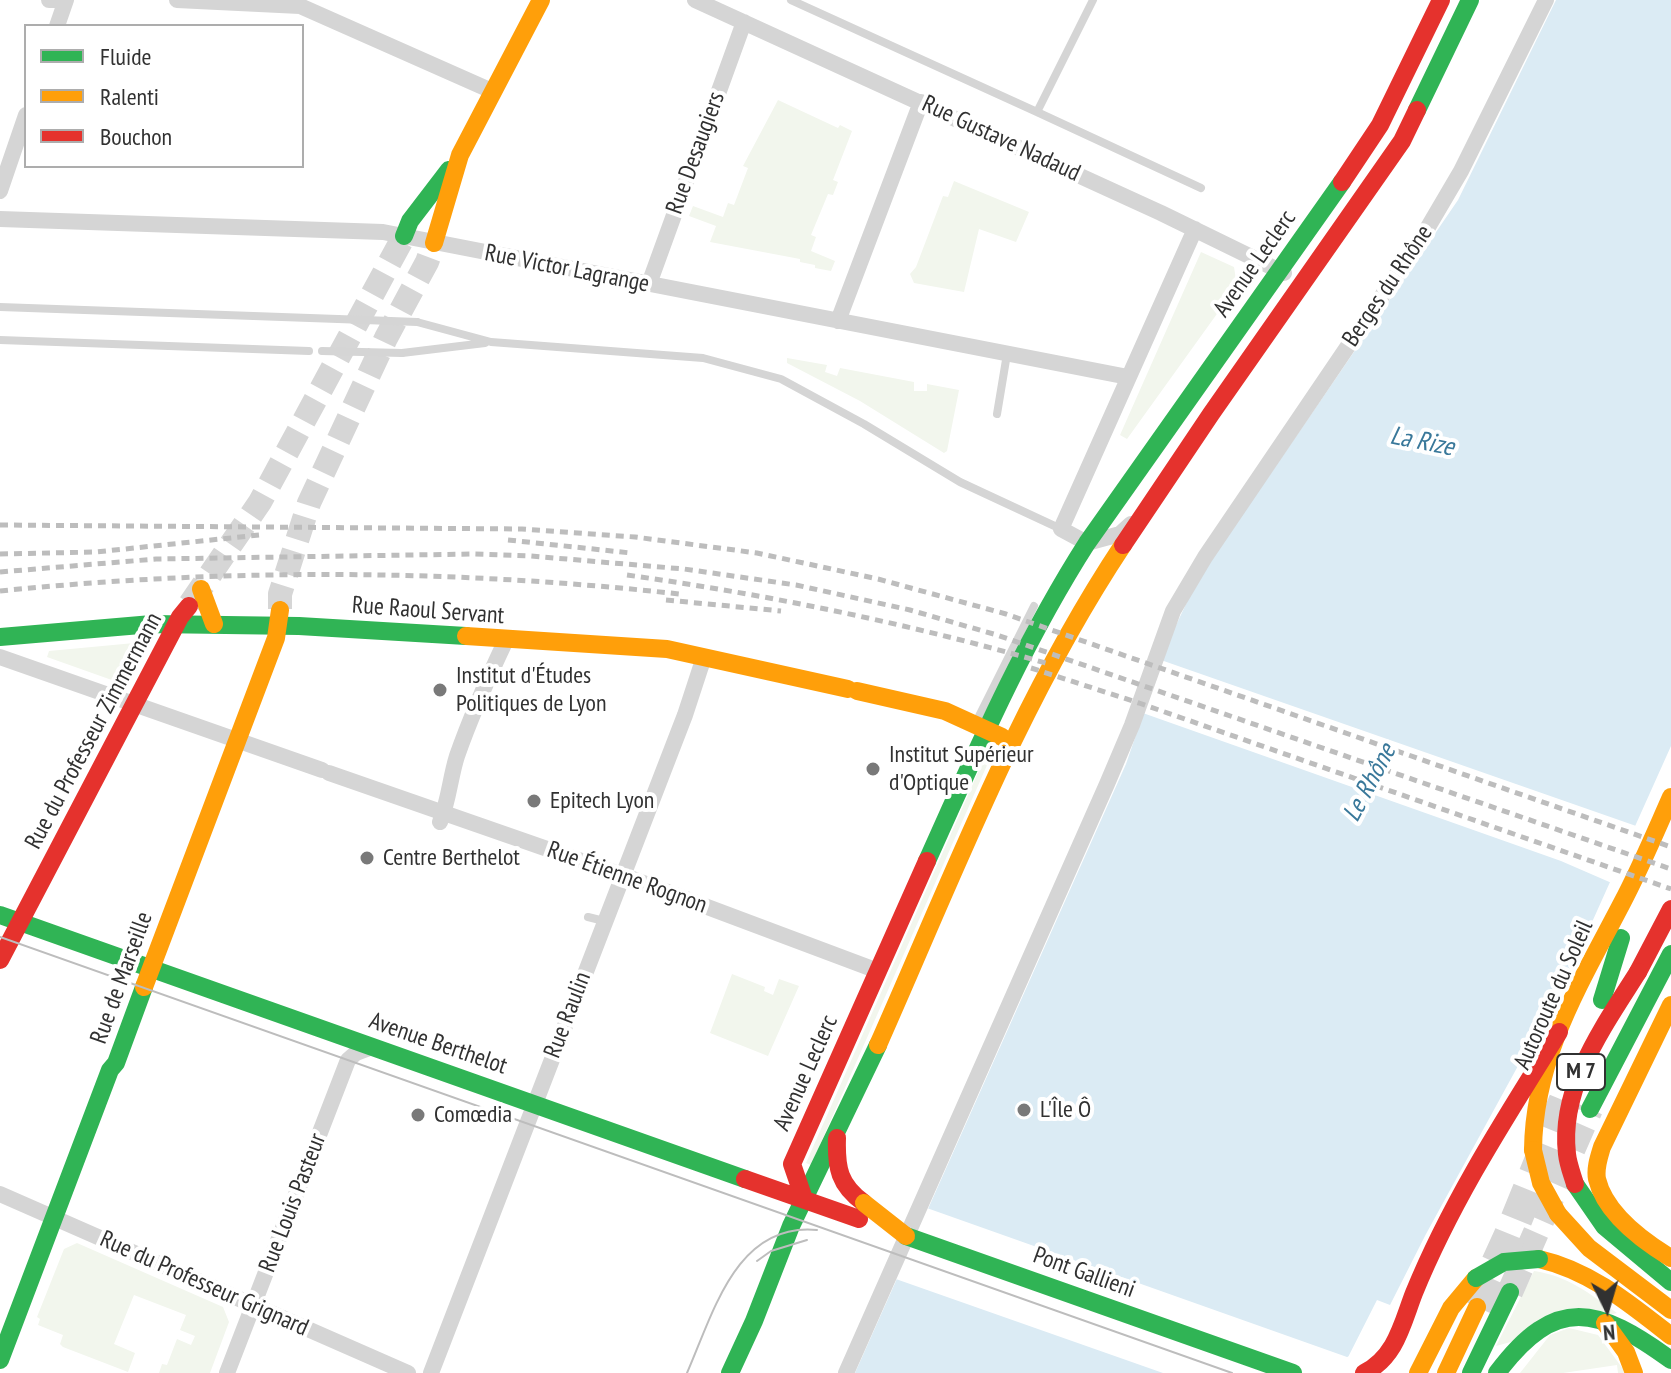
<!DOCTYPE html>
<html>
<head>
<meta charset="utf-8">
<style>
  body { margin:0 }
  #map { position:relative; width:1671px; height:1373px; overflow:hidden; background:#fff; font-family:"PT Sans Narrow",sans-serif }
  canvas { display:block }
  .legend { position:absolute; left:24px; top:24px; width:280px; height:144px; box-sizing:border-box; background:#fff; border:2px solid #adadad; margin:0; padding:10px 14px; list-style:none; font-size:24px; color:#313131 }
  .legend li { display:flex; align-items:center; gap:16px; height:40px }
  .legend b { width:40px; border:2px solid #adadad }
  .north { position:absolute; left:1567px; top:1269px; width:80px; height:80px; -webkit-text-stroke:6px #fff; paint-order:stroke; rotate:175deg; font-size:22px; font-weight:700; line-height:32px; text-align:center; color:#313131 }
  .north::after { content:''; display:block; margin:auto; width:28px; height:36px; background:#313131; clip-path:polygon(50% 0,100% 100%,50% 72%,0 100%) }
</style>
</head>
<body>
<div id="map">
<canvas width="1671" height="1373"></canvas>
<ul class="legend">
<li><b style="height:10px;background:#30b455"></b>Fluide</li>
<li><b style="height:10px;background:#ff9f0a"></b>Ralenti</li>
<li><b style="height:10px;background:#e5322d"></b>Bouchon</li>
</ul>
<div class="north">N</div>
</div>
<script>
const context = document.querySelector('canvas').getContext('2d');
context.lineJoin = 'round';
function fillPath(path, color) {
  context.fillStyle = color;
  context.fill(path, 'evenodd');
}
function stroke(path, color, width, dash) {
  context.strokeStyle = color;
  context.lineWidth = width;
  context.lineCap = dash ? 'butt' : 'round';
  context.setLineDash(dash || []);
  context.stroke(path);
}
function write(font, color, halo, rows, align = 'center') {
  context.font = font + ' "PT Sans Narrow",sans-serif';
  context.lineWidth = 8;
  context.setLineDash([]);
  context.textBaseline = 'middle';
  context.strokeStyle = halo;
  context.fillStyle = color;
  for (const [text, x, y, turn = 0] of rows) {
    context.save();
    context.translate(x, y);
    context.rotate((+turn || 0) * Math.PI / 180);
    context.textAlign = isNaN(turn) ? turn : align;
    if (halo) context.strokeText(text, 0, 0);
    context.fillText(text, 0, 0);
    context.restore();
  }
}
const green = new Path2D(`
  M 778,100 L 838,128 L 840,125 L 852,131 L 833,180 L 838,182 L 833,195 L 828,194 L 811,235 L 816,237 L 811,251 L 835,261 L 831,271 L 815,268 L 815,265 L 800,262 L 800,259 L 710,242 L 716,226 L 689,216 L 693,206 L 723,217 L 728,203 L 734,205 L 748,168 L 743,166 Z
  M 954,181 L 1029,212 L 1016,242 L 979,229 L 964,292 L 914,283 L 910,274 L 916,267 L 943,196 L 948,197 Z
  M 1201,252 L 1234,267 L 1237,286 L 1127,439 L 1120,435 Z
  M 787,358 L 827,365 L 825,372 L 837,376 L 840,368 L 914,382 L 914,391 L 927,391 L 927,384 L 959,390 L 947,451 L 944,453 L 860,401 L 787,363 Z
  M 145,642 L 123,684 L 47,657 L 49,651 Z
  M 983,761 L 988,763 L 811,1165 L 806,1163 Z
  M 732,974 L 765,987 L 764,991 L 773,995 L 779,979 L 799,986 L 768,1056 L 710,1033 Z
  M 77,1243 L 223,1307 L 229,1322 L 210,1373 L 159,1373 L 162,1364 L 167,1365 L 177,1339 L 191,1345 L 195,1336 L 180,1330 L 186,1315 L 134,1295 L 114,1344 L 135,1353 L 128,1372 L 63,1347 L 60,1344 L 63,1335 L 38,1325 L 40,1319 L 37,1317 L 64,1249 Z
  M 1534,1271 C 1568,1276 1589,1293 1617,1313 L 1496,1346 Z
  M 1569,1328 L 1598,1335 L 1626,1373 L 1618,1373 L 1617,1365 L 1563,1373 L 1520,1373 L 1550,1335 Z`);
const water = new Path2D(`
  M 1556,0 L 1671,0 L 1671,746 L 1571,969 L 1426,1234 L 1390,1305 L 1377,1300 L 1340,1373 L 855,1373 L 1126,764 L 1168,642 L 1197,581 L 1458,200 Z`);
const pier = new Path2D(`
  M 1158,659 L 1639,827 L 1614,884 L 1561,861 L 1140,712 Z
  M 924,1207 L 1347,1357 L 1353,1355 L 1345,1373 L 1163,1373 L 893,1278 Z`);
const secondaryTunnel = new Path2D(`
  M 190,604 L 260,502 L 404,236
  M 280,609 L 280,594 L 309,503 L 386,338 L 427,262 L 434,243`);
const primaryTunnel = new Path2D(`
  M 1510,1292 L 1590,1109`);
const highwayTunnel = new Path2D(`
  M 1477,1307 L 1510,1235 L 1565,1100`);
const lane = new Path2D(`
  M 791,0 L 1037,112
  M 1093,0 L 1037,112 L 1201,188
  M 0,307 L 338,319
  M 417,322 L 491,342 L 703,358 L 781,379 L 864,424 L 960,482 L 1061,529
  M 0,340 L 309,351
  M 402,353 L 485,343
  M 997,414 L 1007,354
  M 976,722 L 1034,606
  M 588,917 L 604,921`);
const street = new Path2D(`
  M 49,0 L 66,0
  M 177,0 L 300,6 L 492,91
  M 695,0 L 1161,213 L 1284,273
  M 57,26 L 66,0
  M 0,191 L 26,115
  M 0,219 L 383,232 L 1128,377
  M 649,284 L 744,22
  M 838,321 L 921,102
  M 1131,524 L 1120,534 L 1087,543 L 1061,529 L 1195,229
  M 0,657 L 322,770
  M 329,773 L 622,875 L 878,971
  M 440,822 C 449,800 450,778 457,756 C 471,716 488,678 506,640
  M 0,1194 L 408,1373
  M 227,1373 L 348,1060 L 356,1053 L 372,1047
  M 431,1373 L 685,715 L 704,657
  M 846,1373 L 1107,784 L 1132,725 L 1173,611 L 1205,557 L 1424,234 L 1461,171 L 1546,0`);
const fast = new Path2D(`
  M 1417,110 L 1470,0
  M 404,236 L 410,221 L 449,170
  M 0,637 L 152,624 L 299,626 L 466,636
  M 927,861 C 976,752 1023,643 1087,543 L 1342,182
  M 0,915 L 745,1179
  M 1602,1000 L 1621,938
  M 1590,1109 L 1671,954
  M 1575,1184 L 1604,1226 L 1671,1282
  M 906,1236 L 1293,1373
  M 0,1360 L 110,1070 L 116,1063 L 144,987
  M 730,1373 L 754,1321 L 791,1226 L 878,1045
  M 1471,1373 L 1510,1292
  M 1497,1373 C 1556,1294 1598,1307 1671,1360`);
const slow = new Path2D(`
  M 434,243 L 460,155 L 541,0
  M 201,589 L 214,624
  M 466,636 L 667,649 L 848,689
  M 857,691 L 945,711 L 1002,737
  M 144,987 L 276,638 L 280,610
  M 1671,1005 L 1602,1147 C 1599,1157 1595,1168 1597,1179 C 1605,1213 1643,1241 1671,1258
  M 878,1045 C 953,876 1020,700 1123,545
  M 1533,1150 C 1534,1057 1580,984 1622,903 C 1640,869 1655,833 1671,797
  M 1558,1214 L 1589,1248 L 1671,1310
  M 1539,1259 C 1591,1271 1630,1304 1671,1336
  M 1605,1323 L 1626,1352 L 1634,1373
  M 1418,1373 L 1451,1308 L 1476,1278
  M 1446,1373 L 1477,1307`);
const jam = new Path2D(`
  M 1342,182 L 1380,125 L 1441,0
  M 1123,545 L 1211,414 L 1402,141 L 1417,110
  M 0,960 L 180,617 L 189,606
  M 1638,972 L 1671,909
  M 837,1138 C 836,1168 839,1185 864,1203
  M 745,1179 L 859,1219
  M 804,1199 L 792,1164 L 927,861
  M 1364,1373 C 1396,1357 1402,1324 1414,1293 C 1452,1200 1506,1117 1559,1032`);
const tram = new Path2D(`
  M 0,937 L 1232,1373
  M 757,1261 L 771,1251 L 807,1240
  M 687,1373 C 713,1314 736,1222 817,1230`);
const rail = new Path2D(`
  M 0,525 L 522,529 L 635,537 L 757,553 L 878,579 L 1006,614 L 1671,847
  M 508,540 L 631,553
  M 0,554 L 96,552 L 259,535
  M 0,572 L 156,559 L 474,554 L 531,556 L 684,569 L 796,585 L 910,610 L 997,635 L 1671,869
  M 627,575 C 770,595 911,624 1049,664
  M 0,591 C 226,568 453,569 679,594
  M 666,600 L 781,611
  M 1031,668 L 1139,703 L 1671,889`);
const laneBridge = new Path2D(`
  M 338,319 L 417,322
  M 322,351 L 402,353`);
const fastBridge = new Path2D(`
  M 1476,1278 L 1504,1262 L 1539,1259`);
const slowBridge = new Path2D(`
  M 1533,1150 L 1541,1183 L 1558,1214
  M 864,1203 L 906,1236`);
const jamBridge = new Path2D(`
  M 1575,1184 C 1572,1174 1568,1164 1567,1154 C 1559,1087 1604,1026 1638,972`);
const markers = [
  [440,690,8,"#797979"],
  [873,769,8,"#797979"],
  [534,801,8,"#797979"],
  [367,858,8,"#797979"],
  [1024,1110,8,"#797979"],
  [418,1115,8,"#797979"]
];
const shields = [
  [1581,1072,48]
];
const shieldNames = [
  ["M 7",1581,1072]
];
const streetNames = [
  ["Rue Gustave Nadaud",1001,139,25],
  ["Rue Desaugiers",696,153,-70],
  ["Avenue Leclerc",1255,264,-55],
  ["Rue Victor Lagrange",567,269,11],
  ["Berges du Rhône",1388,286,-56],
  ["Rue Raoul Servant",428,611,4],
  ["Rue du Professeur Zimmermann",94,731,-62],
  ["Rue Étienne Rognon",627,878,20],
  ["Rue de Marseille",122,978,-70],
  ["Autoroute du Soleil",1554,995,-66],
  ["Rue Raulin",568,1015,-69],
  ["Avenue Berthelot",438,1044,19],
  ["Avenue Leclerc",806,1073,-66],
  ["Rue Louis Pasteur",293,1203,-69],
  ["Pont Gallieni",1084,1273,20],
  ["Rue du Professeur Grignard",204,1284,24]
];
const poiNames = [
  ["Institut d'Études",456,676],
  ["Politiques de Lyon",456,704],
  ["Institut Supérieur",889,755],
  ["d'Optique",889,783],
  ["Epitech Lyon",550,801],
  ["Centre Berthelot",383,858],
  ["L'Île Ô",1040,1110],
  ["Comœdia",434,1115]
];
const waterNames = [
  ["La Rize",1422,442,11],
  ["Le Rhône",1370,783,-62]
];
fillPath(green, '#f2f6ed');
fillPath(water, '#dbebf4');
fillPath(pier, '#fff');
stroke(secondaryTunnel, '#d6d6d6', 24, [24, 12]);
stroke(primaryTunnel, '#d6d6d6', 26, [26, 13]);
stroke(highwayTunnel, '#d6d6d6', 32, [32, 16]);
stroke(lane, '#d5d5d5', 8);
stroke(street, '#d5d5d5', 16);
stroke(fast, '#30b455', 18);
stroke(slow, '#ff9f0a', 18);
stroke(jam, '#e5322d', 18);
stroke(tram, '#bdbdbd', 2);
stroke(rail, '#bdbdbd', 5, [8, 6]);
stroke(laneBridge, '#d5d5d5', 8);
stroke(fastBridge, '#30b455', 18);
stroke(slowBridge, '#ff9f0a', 18);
stroke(jamBridge, '#e5322d', 18);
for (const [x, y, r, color] of markers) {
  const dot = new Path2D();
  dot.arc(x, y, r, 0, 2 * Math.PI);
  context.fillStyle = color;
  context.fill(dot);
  stroke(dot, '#fff', 3);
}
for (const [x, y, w] of shields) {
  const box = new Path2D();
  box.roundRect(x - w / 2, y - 18, w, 36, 6);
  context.fillStyle = '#fff';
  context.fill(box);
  stroke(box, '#313131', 2);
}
write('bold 22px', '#313131', null, shieldNames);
write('24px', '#313131', '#fff', streetNames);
write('24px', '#313131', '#fff', poiNames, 'left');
write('italic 26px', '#39789a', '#fff', waterNames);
</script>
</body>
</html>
